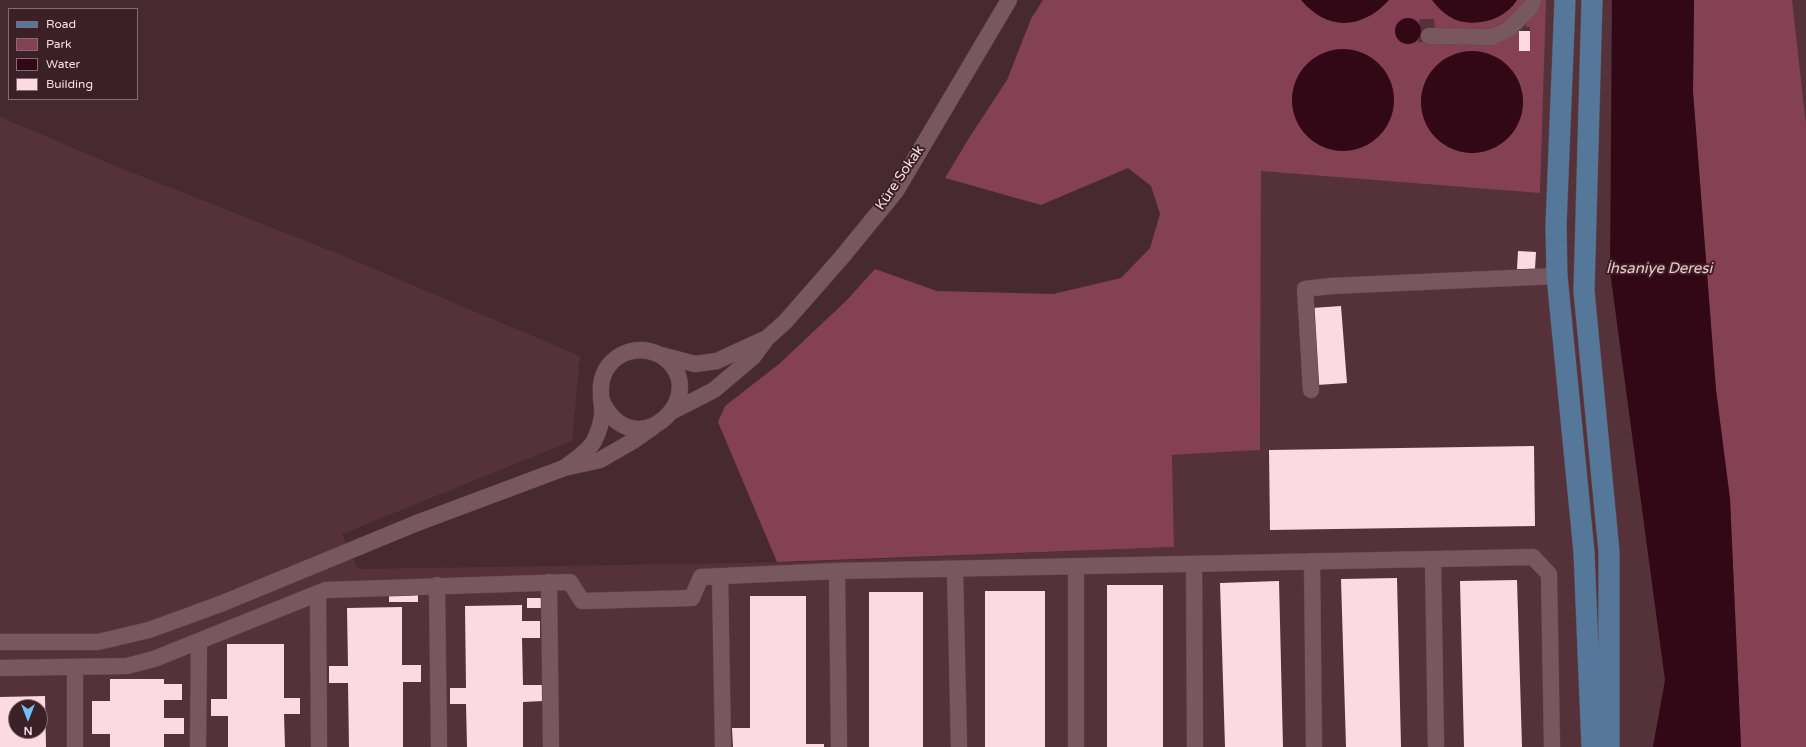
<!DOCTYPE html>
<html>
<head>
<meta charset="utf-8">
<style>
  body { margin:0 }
  #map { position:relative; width:1806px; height:747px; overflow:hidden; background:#472931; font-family:"Varela Round",sans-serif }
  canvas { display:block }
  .legend { position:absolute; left:8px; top:8px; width:130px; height:92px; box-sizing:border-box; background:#3c2027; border:1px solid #856c72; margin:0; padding:5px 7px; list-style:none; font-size:12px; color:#f3dfe3 }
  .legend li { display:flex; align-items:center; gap:8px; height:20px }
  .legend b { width:20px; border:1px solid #856c72 }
  .north { position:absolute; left:8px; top:699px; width:40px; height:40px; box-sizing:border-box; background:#3c2027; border:1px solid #856c72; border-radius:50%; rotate:180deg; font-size:11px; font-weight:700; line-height:16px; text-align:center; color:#f3dfe3 }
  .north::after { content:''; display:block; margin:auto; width:14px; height:18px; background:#74c0f6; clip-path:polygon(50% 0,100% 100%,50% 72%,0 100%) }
</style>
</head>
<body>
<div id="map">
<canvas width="1806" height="747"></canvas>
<ul class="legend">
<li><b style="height:5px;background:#54779a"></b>Road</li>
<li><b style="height:11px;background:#834153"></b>Park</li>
<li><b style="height:11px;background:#320716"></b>Water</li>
<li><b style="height:11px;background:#fbdbe1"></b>Building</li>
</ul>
<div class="north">N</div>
</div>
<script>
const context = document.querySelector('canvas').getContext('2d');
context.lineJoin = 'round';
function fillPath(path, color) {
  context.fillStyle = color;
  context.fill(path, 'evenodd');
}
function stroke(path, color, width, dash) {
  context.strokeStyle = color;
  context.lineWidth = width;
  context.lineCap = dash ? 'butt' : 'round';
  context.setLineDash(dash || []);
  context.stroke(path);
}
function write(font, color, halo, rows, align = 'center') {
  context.font = font + ' "Varela Round",sans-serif';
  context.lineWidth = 4;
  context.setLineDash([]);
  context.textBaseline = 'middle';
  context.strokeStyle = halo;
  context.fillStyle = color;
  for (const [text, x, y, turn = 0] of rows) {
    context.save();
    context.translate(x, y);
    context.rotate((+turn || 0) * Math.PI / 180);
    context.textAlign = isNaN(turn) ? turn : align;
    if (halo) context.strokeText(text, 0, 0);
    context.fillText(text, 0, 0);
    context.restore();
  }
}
const built = new Path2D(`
  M 1270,0 L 1806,0 L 1806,747 L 0,747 L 0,117 L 118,167 L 339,254 L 580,356 L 572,441 L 342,534 L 358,569 L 802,562 L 1174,547 L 1172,455 L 1260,450 L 1261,171 ZM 16,707 L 40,707 L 40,731 L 16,731 Z`);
const green = new Path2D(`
  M 1043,0 L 1528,0 L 1517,16 L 1491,31 L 1435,30 L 1434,19 L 1419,19 L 1421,33 L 1418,42 L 1493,41 L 1519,28 L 1519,51 L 1530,51 L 1530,27 L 1526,27 L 1527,21 L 1538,0 L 1546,0 L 1540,193 L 1261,171 L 1260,450 L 1172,455 L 1174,547 L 777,562 L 718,422 L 725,406 L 779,364 L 846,301 L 875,269 L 937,291 L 1053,294 L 1121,278 L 1150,248 L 1160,214 L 1151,186 L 1128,168 L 1041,205 L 945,178 L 969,138 L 1007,80 L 1031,19 Z
  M 1694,0 L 1792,0 L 1806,125 L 1806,747 L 1741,747 L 1730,499 L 1716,390 L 1693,92 Z`);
const water = new Path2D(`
  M 1301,0 L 1389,0 C 1362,30 1327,31 1301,0 Z
  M 1432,0 L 1517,0 C 1505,20 1477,27 1456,20 C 1446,16 1438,8 1432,0 Z
  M 1612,0 L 1694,0 L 1693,92 L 1716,390 L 1730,499 L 1741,747 L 1653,747 L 1665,680 L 1610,271 Z
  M1395 31a13 13 0 1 1 26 0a13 13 0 1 1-26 0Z
  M1292 100a51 51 0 1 1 102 0a51 51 0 1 1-102 0Z
  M1421 102a51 51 0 1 1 102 0a51 51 0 1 1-102 0Z`);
const building = new Path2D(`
  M 1519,31 L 1530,31 L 1530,51 L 1519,51 Z
  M 1518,251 L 1536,252 L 1535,269 L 1517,269 Z
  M 1341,306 L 1347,383 L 1317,385 L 1312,308 Z
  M 1534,446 L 1535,526 L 1270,530 L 1269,450 Z
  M 1397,578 L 1401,747 L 1346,747 L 1341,579 Z
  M 1517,580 L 1522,747 L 1464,747 L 1460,581 Z
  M 1279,581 L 1283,747 L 1225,747 L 1220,583 Z
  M 1107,585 L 1163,585 L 1163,747 L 1107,747 Z
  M 985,591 L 1045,591 L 1045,747 L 985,747 Z
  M 869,592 L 923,592 L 923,747 L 869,747 Z
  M 389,594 L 418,594 L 418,602 L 389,602 Z
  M 750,596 L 806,596 L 806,744 L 824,744 L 824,747 L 733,747 L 732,728 L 750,728 Z
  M 527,598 L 542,598 L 542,608 L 527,608 Z
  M 522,605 L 522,621 L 540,621 L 540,638 L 522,638 L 523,685 L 542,685 L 543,701 L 523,702 L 523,747 L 467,747 L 466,704 L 450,704 L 450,688 L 466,688 L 465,606 Z
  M 402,607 L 402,665 L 421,665 L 421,682 L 403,682 L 403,747 L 349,747 L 348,683 L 329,683 L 329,666 L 348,666 L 347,608 Z
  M 227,644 L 284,644 L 284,698 L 300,698 L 300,714 L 284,714 L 285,747 L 228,747 L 228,716 L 211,716 L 211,699 L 227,699 Z
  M 110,679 L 164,679 L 164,684 L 182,684 L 182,700 L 164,700 L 164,718 L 184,718 L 184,734 L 164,734 L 164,747 L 110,747 L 110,734 L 92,734 L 92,701 L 110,701 Z
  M 45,696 L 46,747 L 0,747 L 0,697 ZM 16,707 L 40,707 L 40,731 L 16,731 Z`);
const minor = new Path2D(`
  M 1429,36 L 1492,37 L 1508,30 L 1531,7 L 1533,0
  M 767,338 L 785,322 L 842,257 L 896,191 L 1009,0
  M 661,355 L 695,364 L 717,361 L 767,338 L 753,357 L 714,390 L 673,411
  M 1311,390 L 1305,289 L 1331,286 L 1557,276
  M 601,399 C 634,473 718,391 660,355 C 650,350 638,349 628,352 C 613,357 602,370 601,386 C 600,395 603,406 602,416 C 601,423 598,433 595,439 C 590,451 574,460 564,468 L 600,460 L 633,441 L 653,427
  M 1433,559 L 1436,747
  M 1312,561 L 1314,747
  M 1194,564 L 1195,747
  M 1076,566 L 1076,747
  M 955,569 L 959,747
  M 837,571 L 839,747
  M 720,576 L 723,747
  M 549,582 L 551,747
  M 437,585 L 439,747
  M 318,593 L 319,747
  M 0,642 L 98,642 L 149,630 L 223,603 L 417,523 L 564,468
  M 0,668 L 127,666 L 154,659 L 326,590 L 570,582 L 582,601 L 692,598 L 701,577 L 837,571 L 1533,557 L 1549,574 L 1552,747
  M 75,747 L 75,667
  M 198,747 L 199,641`);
const major = new Path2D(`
  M 1565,0 L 1556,226 L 1557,276 L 1584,552 L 1592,747
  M 1592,0 L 1584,291 L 1609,552 L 1609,747`);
const streetNames = [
  ["Küre Sokak",900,178,-56]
];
const waterNames = [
  ["İhsaniye Deresi",1659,269]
];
fillPath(built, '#55313a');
fillPath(green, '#834153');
fillPath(water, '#320716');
fillPath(building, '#fbdbe1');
stroke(minor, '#60474e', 17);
stroke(major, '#60474e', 22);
stroke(minor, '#79575f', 16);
stroke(major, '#54779a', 21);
write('14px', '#f3dfe3', '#3c2027', streetNames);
write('italic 15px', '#f6c4ce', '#3c2027', waterNames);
</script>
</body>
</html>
